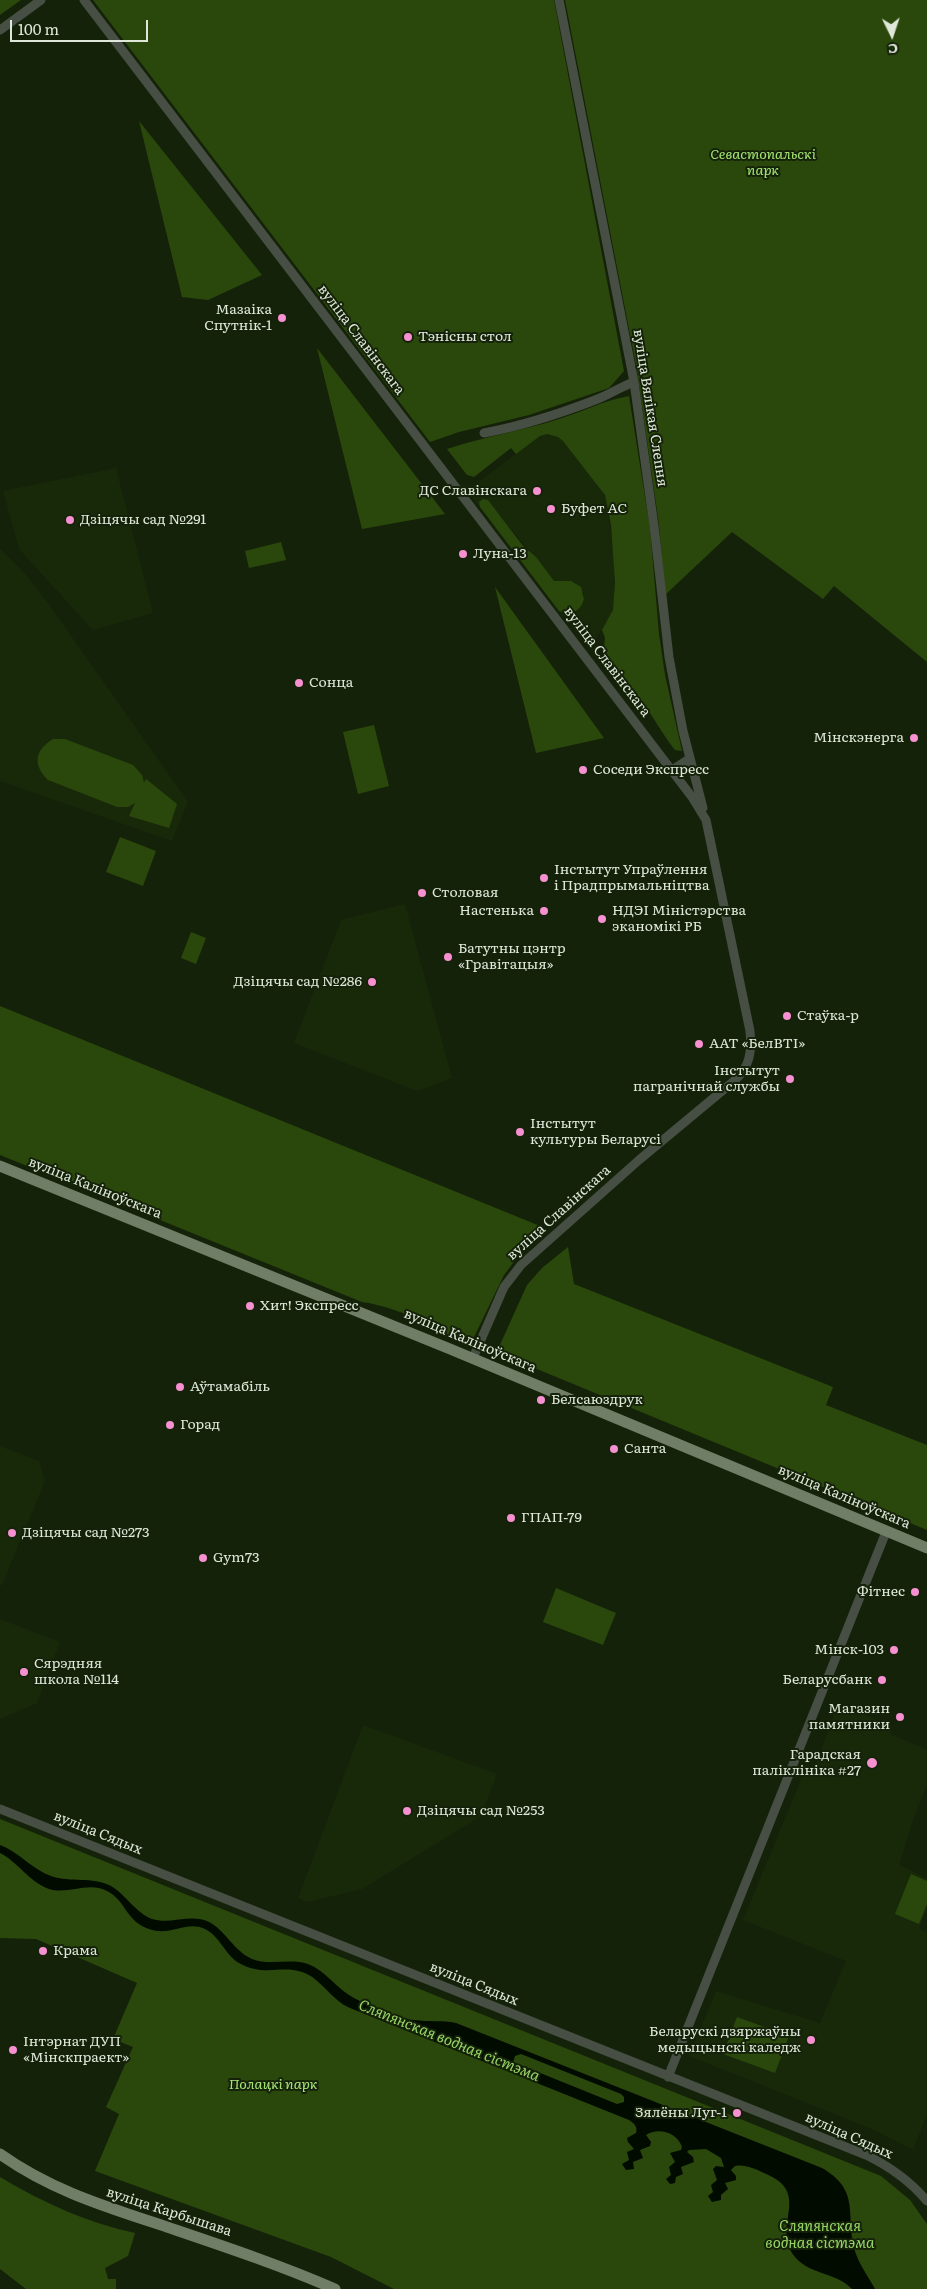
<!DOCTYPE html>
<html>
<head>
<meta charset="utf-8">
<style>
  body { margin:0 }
  #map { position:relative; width:927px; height:2289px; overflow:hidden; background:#15220a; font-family:Literata,serif }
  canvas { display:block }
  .north { position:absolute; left:867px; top:10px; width:50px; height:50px; -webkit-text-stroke:4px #15220a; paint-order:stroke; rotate:176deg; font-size:14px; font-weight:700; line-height:20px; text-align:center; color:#dee7d8 }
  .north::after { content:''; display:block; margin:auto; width:18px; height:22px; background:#dee7d8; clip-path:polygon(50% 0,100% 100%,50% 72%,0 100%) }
  .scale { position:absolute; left:10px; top:20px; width:138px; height:22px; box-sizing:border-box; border:2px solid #dee7d8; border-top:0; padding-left:6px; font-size:15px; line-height:18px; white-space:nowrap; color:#dee7d8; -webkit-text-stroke:4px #15220a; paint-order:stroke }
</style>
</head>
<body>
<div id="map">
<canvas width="927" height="2289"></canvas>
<div class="north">С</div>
<div class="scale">100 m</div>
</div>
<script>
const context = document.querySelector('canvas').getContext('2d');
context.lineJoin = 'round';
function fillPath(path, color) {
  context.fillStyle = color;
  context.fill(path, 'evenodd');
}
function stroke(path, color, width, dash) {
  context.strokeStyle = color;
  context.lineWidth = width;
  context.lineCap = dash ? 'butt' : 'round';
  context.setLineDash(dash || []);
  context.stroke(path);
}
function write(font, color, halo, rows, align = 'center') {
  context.font = font + ' Literata,serif';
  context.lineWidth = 4;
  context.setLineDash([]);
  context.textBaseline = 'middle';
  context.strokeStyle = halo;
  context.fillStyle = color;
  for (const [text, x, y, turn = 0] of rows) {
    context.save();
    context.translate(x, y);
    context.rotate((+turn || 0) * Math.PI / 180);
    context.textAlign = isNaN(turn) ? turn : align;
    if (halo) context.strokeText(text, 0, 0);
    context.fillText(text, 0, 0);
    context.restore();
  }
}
const built = new Path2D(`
  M 547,434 L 558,437 L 563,441 L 601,488 L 606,500 L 615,562 L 614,603 L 611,617 L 592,643 L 595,654 L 559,611 L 573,613 L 584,602 L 584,593 L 554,581 L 486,499 L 482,499 L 480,507 L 462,484 L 468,486 L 475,485 L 538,437 Z
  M 116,468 L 153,613 L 93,630 L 19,549 L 3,491 Z
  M 0,548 L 27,576 L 48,603 L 188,802 L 172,841 L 0,781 Z
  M 405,904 L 452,1078 L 417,1091 L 294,1043 L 341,920 Z
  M 0,1446 L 39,1461 L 45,1481 L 2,1585 L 0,1585 Z
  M 0,1619 L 60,1642 L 37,1703 L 0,1719 Z
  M 838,1704 L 892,1726 L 890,1734 L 927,1750 L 927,1785 L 914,1817 L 899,1865 L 927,1878 L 927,1908 L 919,1929 L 927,1932 L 927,2114 L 913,2150 L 872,2129 L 689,2056 L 716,1991 L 820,2023 L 846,1961 L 743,1920 L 803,1775 L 812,1775 Z
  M 363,1725 L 497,1774 L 481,1816 L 362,1889 L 307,1902 L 298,1898 Z`);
const green = new Path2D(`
  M 0,0 L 21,0 L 0,15 Z
  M 93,0 L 554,0 L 624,371 L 609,388 L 529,415 L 459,432 L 430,442 Z
  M 565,0 L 927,0 L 927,662 L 834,586 L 823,599 L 732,532 L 665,595 L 659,525 L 637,370 Z
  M 139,121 L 262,275 L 208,300 L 182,297 Z
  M 317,348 L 445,514 L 362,529 Z
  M 629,396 L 650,528 L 659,634 L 665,675 L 682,751 L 675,750 C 662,734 654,717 641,701 L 638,703 L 603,656 L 605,638 L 602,630 L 613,610 L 615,582 L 611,525 L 605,495 L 563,441 L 558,437 L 547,434 L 540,436 L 516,454 L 511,448 L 474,477 L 467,475 L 447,449 C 483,437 520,431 556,420 C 580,413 604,400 629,396 Z
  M 483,499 L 488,500 L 523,546 L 536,557 L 554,581 L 571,581 L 581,587 L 584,599 C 581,611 571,616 559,611 L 480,507 L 479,502 Z
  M 281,542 L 286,560 L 249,568 L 245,551 Z
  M 495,587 L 604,738 L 536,753 Z
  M 374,725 L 389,786 L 358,794 L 343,732 Z
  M 53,739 L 65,739 L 133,765 L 142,775 L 144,783 L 146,779 L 177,804 L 169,828 L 129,816 L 135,803 L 128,807 L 117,807 L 48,780 C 33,765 34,751 53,739 Z
  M 120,837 L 156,851 L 143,886 L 106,872 Z
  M 191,932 L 206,938 L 196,964 L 181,958 Z
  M 0,1006 L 540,1226 L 543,1230 L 544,1233 L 516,1259 L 504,1275 L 474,1337 C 470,1341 465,1343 459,1341 C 446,1338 436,1330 425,1323 C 406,1313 383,1305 362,1302 L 0,1155 Z
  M 568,1247 L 574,1284 L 833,1387 L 826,1405 L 927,1445 L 927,1530 L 503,1355 L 499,1347 L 527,1285 L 542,1268 Z
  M 556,1588 L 616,1613 L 603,1645 L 543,1622 Z
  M 0,1819 L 881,2176 L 910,2200 L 927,2224 L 927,2289 L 394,2289 L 331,2257 L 95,2171 L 119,2114 L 106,2107 L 133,2047 L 113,2039 L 137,1983 L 36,1939 L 0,1938 Z
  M 911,1874 L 927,1881 L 927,1904 L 919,1924 L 895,1914 Z
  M 737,2017 L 789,2036 L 775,2073 L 723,2054 Z
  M 0,2177 C 42,2202 87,2223 135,2233 L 128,2256 L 105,2268 L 108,2279 L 116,2279 L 116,2289 L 26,2289 L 0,2269 Z`);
const water = new Path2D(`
  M 0,1845 C 19,1852 33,1870 51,1876 C 71,1883 92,1876 111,1886 C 126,1895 136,1913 152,1919 C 171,1925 191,1913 209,1922 C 226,1931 234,1951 252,1959 C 269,1966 290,1958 308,1964 C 326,1971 337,1989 354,1998 C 369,2006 397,2019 414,2020 C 428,2022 442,2020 456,2023 L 822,2168 C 860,2190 846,2213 854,2248 C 858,2263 868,2276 875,2289 L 852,2289 C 836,2272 810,2275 795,2257 C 770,2225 814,2193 764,2173 C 755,2169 745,2164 735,2166 L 731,2170 L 736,2176 L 736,2180 L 725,2183 L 728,2189 L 721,2195 L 721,2200 L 712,2202 L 708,2196 L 713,2192 L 711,2185 L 717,2180 L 713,2169 L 716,2166 L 724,2167 L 721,2158 L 706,2149 L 689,2150 L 687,2152 L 693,2157 L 694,2162 L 681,2167 L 683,2174 L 676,2177 L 675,2183 L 670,2184 L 666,2179 L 671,2175 L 669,2167 L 675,2162 L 670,2153 L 681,2150 L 682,2147 C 677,2132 658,2127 646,2135 L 651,2142 L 650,2146 L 640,2150 L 643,2158 L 633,2162 L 634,2169 L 626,2170 L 622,2164 L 629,2160 L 627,2152 L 634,2149 L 628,2142 L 627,2138 L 636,2133 C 638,2127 634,2123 629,2120 L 350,2008 C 331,2000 321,1978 302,1972 C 280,1965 264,1977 239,1963 C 225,1955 220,1936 205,1929 C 186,1920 171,1937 149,1929 C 127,1922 126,1902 109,1892 C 89,1880 69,1895 49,1889 C 29,1882 18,1862 0,1853 ZM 521,2054 L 621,2094 L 624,2097 L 624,2102 L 617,2104 L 513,2062 L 515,2056 Z`);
const minor = new Path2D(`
  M 84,0 L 692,797 L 706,820 L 750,1031 C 752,1052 750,1067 734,1081 L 639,1160 L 521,1265 L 504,1287 L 473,1358
  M 559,0 L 634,382 L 654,526 L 669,657 L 683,731 L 703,808
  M 0,30 L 41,0
  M 484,433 C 521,426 559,414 595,400 C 609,395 620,387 634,382
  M 672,770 L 689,759
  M 0,1809 C 289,1924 577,2041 866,2155 C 889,2166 910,2181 927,2201
  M 668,2077 L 886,1532`);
const major = new Path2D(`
  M 0,1166 L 450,1349 L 927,1548
  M 0,2154 C 52,2191 107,2207 167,2227 C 223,2246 280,2265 335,2289`);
const markers = [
  [282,318,5,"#f690d0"],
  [408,337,5,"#f690d0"],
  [537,491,5,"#f690d0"],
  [551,509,5,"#f690d0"],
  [70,520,5,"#f690d0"],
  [463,554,5,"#f690d0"],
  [299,683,5,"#f690d0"],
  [914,738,5,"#f690d0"],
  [583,770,5,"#f690d0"],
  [544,878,5,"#f690d0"],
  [422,893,5,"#f690d0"],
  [544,911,5,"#f690d0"],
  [602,919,5,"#f690d0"],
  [448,957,5,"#f690d0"],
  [372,982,5,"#f690d0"],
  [787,1016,5,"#f690d0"],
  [699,1044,5,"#f690d0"],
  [790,1079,5,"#f690d0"],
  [520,1132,5,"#f690d0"],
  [250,1306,5,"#f690d0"],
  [180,1387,5,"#f690d0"],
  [541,1400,5,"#f690d0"],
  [170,1425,5,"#f690d0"],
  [614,1449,5,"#f690d0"],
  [511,1518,5,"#f690d0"],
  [12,1533,5,"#f690d0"],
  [203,1558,5,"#f690d0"],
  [915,1592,5,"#f690d0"],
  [894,1650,5,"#f690d0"],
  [24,1672,5,"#f690d0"],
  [882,1680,5,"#f690d0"],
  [900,1717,5,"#f690d0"],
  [872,1763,6,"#f690d0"],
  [407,1811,5,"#f690d0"],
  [43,1951,5,"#f690d0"],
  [811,2040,5,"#f690d0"],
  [13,2050,5,"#f690d0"],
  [737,2113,5,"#f690d0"]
];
const parkNames = [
  ["Севастопальскі",763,155],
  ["парк",763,171],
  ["Полацкі парк",273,2085]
];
const poiNames = [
  ["Мазаіка",272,310,"right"],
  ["Спутнік-1",272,326,"right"],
  ["Тэнісны стол",418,337],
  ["ДС Славінскага",527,491,"right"],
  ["Буфет АС",561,509],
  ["Дзіцячы сад №291",80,520],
  ["Луна-13",473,554],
  ["Сонца",309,683],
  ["Мінскэнерга",904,738,"right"],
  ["Соседи Экспресс",593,770],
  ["Інстытут Упраўлення",554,870],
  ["і Прадпрымальніцтва",554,886],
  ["Столовая",432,893],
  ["Настенька",534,911,"right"],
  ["НДЭІ Міністэрства",612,911],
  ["эканомікі РБ",612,927],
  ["Батутны цэнтр",458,949],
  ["«Гравітацыя»",458,965],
  ["Дзіцячы сад №286",362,982,"right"],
  ["Стаўка-р",797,1016],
  ["ААТ «БелВТІ»",709,1044],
  ["Інстытут",780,1071,"right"],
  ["пагранічнай службы",780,1087,"right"],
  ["Інстытут",530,1124],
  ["культуры Беларусі",530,1140],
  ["Хит! Экспресс",260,1306],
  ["Аўтамабіль",190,1387],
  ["Белсаюздрук",551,1400],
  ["Горад",180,1425],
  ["Санта",624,1449],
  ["ГПАП-79",521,1518],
  ["Дзіцячы сад №273",22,1533],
  ["Gym73",213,1558],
  ["Фітнес",905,1592,"right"],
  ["Мінск-103",884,1650,"right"],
  ["Сярэдняя",34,1664],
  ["школа №114",34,1680],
  ["Беларусбанк",872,1680,"right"],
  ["Магазин",890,1709,"right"],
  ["памятники",890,1725,"right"],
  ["Гарадская",861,1755,"right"],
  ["паліклініка #27",861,1771,"right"],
  ["Дзіцячы сад №253",417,1811],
  ["Крама",53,1951],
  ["Беларускі дзяржаўны",801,2032,"right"],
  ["медыцынскі каледж",801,2048,"right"],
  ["Інтэрнат ДУП",23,2042],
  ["«Мінскпраект»",23,2058],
  ["Зялёны Луг-1",727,2113,"right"]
];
const streetNames = [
  ["вуліца Славінскага",361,340,53],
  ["вуліца Вялікая Слепня",650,408,81],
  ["вуліца Славінскага",607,662,53],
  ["вуліца Каліноўскага",95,1188,22],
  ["вуліца Славінскага",559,1213,-42],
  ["вуліца Каліноўскага",470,1341,23],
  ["вуліца Каліноўскага",844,1497,23],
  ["вуліца Сядых",98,1833,22],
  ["вуліца Сядых",474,1984,22],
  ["вуліца Сядых",849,2136,24],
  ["вуліца Карбышава",169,2212,18]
];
const waterNames = [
  ["Сляпянская водная сістэма",449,2041,22],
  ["Сляпянская",820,2227],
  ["водная сістэма",820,2244]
];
fillPath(built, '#18290a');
fillPath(green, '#2a480b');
fillPath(water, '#020b00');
stroke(minor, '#474e43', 9);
stroke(major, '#707e67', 11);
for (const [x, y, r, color] of markers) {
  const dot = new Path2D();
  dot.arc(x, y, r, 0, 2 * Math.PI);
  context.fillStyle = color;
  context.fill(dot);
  stroke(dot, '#15220a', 2);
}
write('italic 14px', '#a5e473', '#15220a', parkNames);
write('14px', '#dee7d8', '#15220a', poiNames, 'left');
write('14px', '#dee7d8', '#15220a', streetNames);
write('italic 15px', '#97d564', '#15220a', waterNames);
</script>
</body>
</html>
